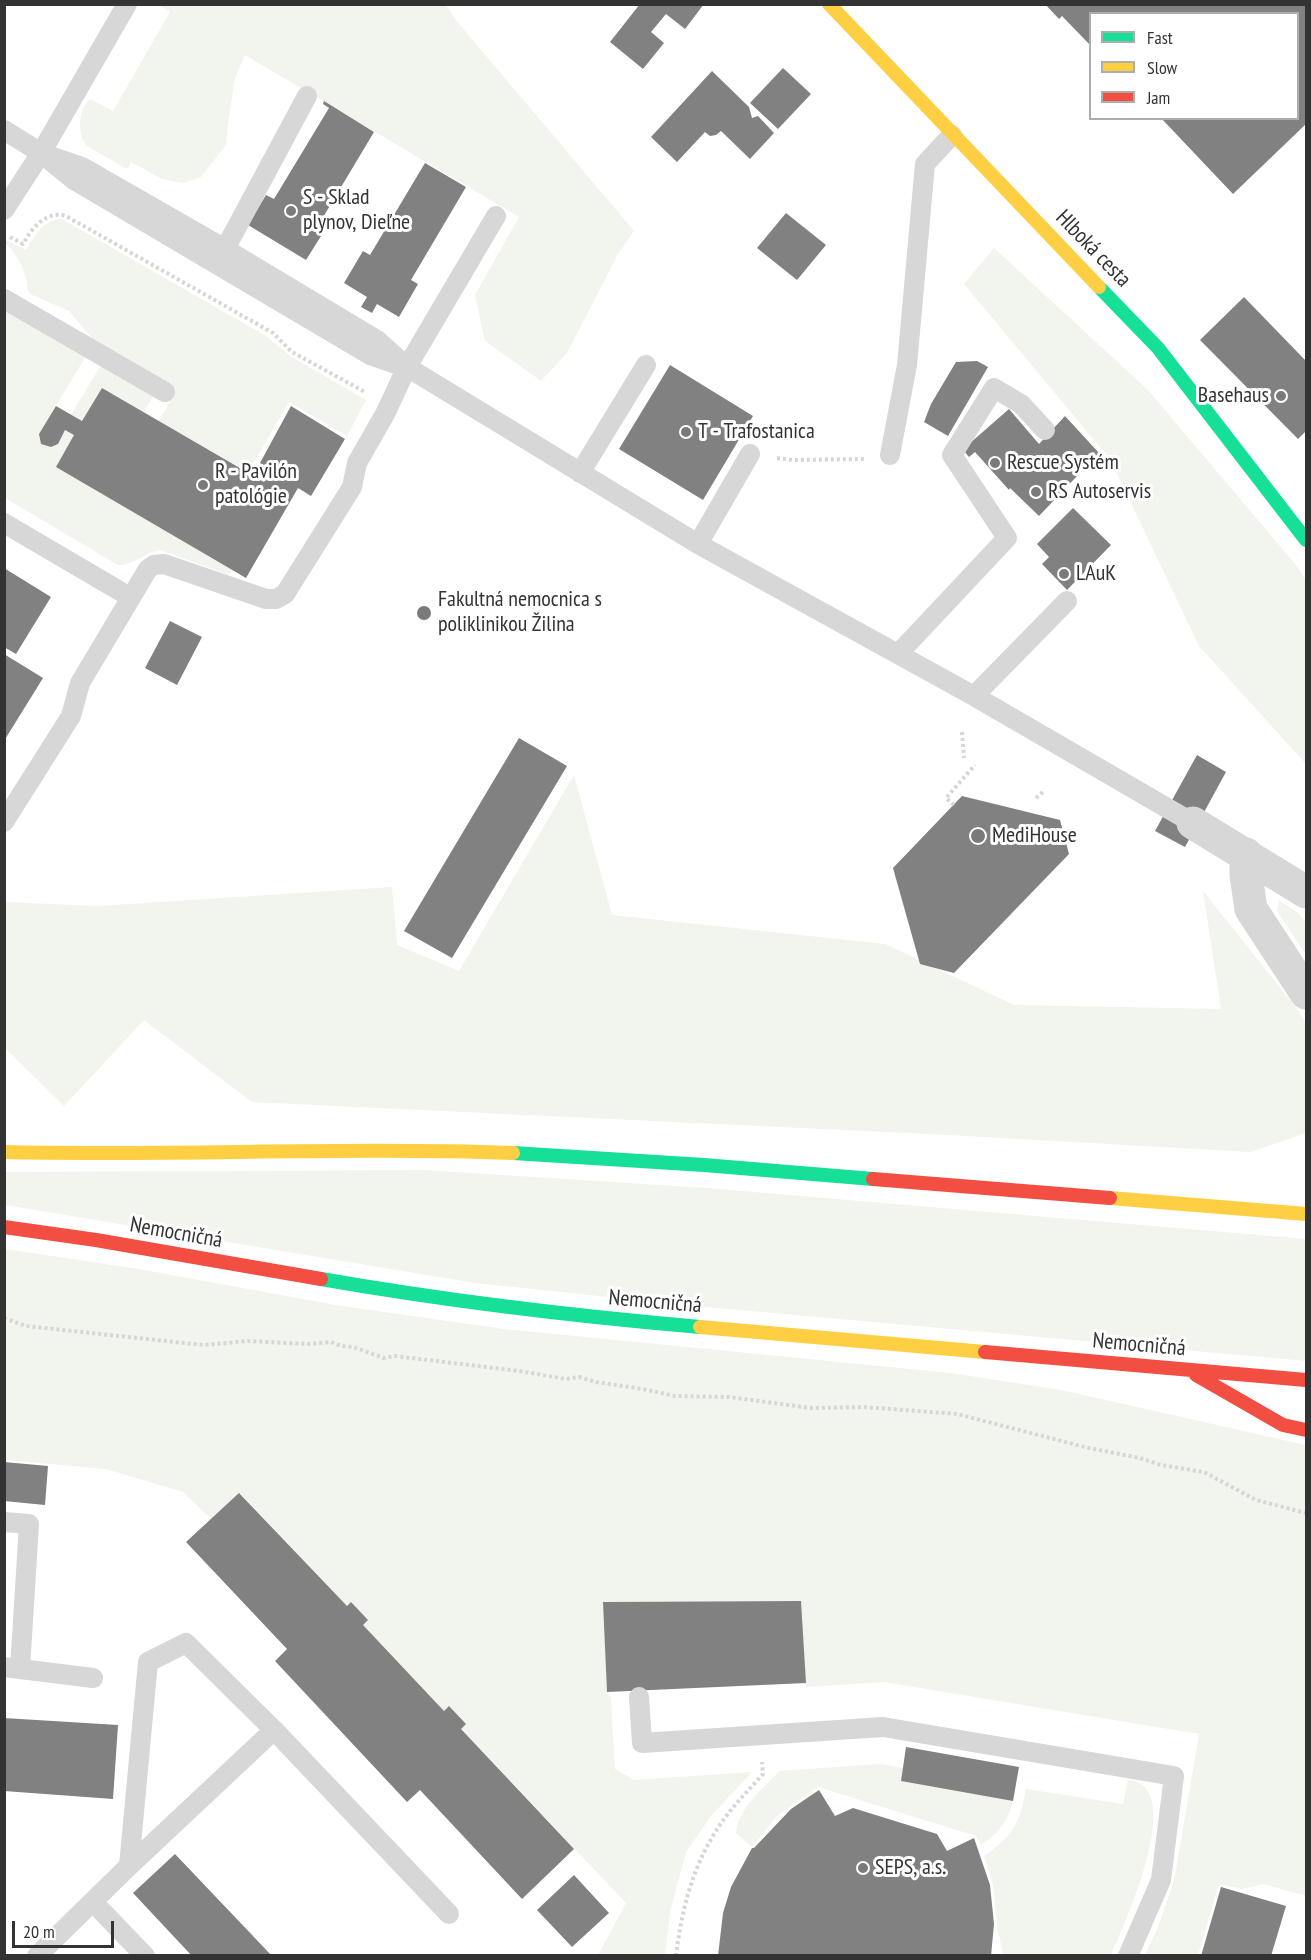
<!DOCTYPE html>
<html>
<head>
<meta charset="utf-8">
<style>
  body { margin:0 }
  #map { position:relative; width:1311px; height:1960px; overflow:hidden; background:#fff; font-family:"PT Sans Narrow",sans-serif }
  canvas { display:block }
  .frame { position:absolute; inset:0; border:6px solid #333; pointer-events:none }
  .legend { position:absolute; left:1089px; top:12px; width:210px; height:108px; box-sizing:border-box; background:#fff; border:2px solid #adadad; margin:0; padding:8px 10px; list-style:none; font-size:18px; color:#333 }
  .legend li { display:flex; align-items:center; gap:12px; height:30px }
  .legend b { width:30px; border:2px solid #adadad }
  .scale { position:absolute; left:12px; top:1921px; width:102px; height:27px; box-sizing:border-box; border:3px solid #333; border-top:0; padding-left:8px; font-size:18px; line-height:21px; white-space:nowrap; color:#333; -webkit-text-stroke:4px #fff; paint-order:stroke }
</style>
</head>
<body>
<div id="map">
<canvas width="1311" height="1960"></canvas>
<div class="frame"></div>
<ul class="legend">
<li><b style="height:8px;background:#16e098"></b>Fast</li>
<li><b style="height:8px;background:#ffcf43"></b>Slow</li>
<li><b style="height:8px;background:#f24e42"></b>Jam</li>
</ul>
<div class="scale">20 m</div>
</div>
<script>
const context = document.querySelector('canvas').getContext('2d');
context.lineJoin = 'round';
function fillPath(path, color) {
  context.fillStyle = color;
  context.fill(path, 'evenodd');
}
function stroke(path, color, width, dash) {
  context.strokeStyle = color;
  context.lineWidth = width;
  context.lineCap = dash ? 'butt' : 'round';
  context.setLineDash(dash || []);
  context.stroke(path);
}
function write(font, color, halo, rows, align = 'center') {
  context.font = font + ' "PT Sans Narrow",sans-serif';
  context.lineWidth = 6;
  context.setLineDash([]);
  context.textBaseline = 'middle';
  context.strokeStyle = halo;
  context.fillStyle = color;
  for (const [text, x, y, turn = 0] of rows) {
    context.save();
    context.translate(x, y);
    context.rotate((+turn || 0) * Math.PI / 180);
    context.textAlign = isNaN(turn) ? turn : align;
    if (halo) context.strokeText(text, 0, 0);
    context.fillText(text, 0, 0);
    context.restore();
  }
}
const green = new Path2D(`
  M 158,5 L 446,5 L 455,19 L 634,231 L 618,254 L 567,353 L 541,381 L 485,341 L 475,295 L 519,217 L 245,55 L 235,78 L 228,123 L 226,145 L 201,177 L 184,183 L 162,179 L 131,162 L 127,169 L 87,146 C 77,134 78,111 89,100 L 92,100 L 113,111 L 170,12 Z
  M 62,219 L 266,336 L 290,356 L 366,400 L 347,436 L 289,402 L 248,472 L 159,421 L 176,390 L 97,344 L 69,311 L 30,294 C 26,288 28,285 26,279 C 23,266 15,250 5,243 L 6,240 L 26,250 C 35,235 43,220 62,219 Z
  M 994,248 L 1148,390 L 1296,565 L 1306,580 L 1306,764 L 1199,646 L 1110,459 L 964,284 Z
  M 5,309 L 86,356 L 39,434 L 41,444 L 51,447 L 58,444 L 65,430 L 74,435 L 57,467 L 232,570 L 229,575 L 161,550 C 146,551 133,566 118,565 L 5,498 Z
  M 101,365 L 153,396 L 144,412 L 102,388 L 82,421 L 71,415 Z
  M 574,775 L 612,915 L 885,944 L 1014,1005 L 1221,1009 L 1203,891 L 1298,1010 L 1306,1023 L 1306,1133 L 1250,1152 L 949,1135 L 252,1102 L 144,1020 L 64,1106 L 5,1048 L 4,902 L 98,906 L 392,887 L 397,945 L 459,971 Z
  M 1279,900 L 1298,913 L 1306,922 L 1306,955 L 1277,911 Z
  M 424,1170 L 707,1188 L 1306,1239 L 1306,1361 L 695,1306 L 475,1283 L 5,1205 L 5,1172 Z
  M 5,1249 L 139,1269 L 335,1305 L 504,1329 L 951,1373 L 1061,1390 L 1306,1445 L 1306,1896 L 1263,1884 L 1242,1889 L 1219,1884 L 1198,1955 L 1145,1955 L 1158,1927 L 1174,1881 L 1199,1734 L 884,1682 L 806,1687 L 801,1601 L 604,1602 L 607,1692 L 611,1698 L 615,1769 L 634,1780 L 752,1772 L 711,1816 L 686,1852 L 670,1912 L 665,1955 L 598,1955 L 626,1903 L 461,1729 L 466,1724 L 449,1706 L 444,1711 L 363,1625 L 368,1620 L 351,1603 L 347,1606 L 240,1493 L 211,1519 L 183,1492 L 106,1469 L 5,1460 Z
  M 881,1764 L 903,1768 L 901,1781 L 1013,1801 C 1009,1820 997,1835 981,1845 L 976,1836 L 818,1787 L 777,1816 L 752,1847 L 736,1833 C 739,1807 763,1789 779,1771 Z
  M 1128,1780 C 1189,1785 1123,1927 1111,1955 L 1003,1955 L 997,1924 L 993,1885 L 984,1856 C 1013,1836 1020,1823 1026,1789 L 1123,1804 Z`);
const building = new Path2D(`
  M 640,4 L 704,4 L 685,29 L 666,14 L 651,32 L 664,43 L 643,69 L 610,42 Z
  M 1045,4 L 1306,4 L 1306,124 L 1233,194 L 1161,118 L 1298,118 L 1298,14 L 1090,14 L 1090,45 L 1062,16 L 1059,19 Z
  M 783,68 L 811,94 L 778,129 L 750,103 Z
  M 712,71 L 749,107 L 752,118 L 758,116 L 774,133 L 750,159 L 721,131 L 716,135 L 710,136 L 705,132 L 677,162 L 651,137 Z
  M 324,101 L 374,132 L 319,224 L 326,228 L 306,260 L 248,225 L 266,195 L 274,199 L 329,108 L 323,104 Z
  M 425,163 L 466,187 L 411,280 L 418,284 L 399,317 L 377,304 L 372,313 L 361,307 L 367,297 L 344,283 L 363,251 L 370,255 Z
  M 786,213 L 826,245 L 797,280 L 757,248 Z
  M 1244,297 L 1306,361 L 1306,431 L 1298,439 L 1200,340 Z
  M 977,361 L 988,367 L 948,436 L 924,422 L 931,404 L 956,362 Z
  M 670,365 L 753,416 L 703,500 L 619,449 Z
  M 102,388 L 264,482 L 272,470 L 260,463 L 291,406 L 345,439 L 311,496 L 298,488 L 246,578 L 56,467 L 74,435 L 65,430 L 58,444 L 51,447 L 41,444 L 39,434 L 56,406 L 82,421 Z
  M 1009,409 L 1039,444 L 1065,416 L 1099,453 L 1039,516 L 1010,488 L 1009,490 L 975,452 L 969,457 L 964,451 L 969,444 Z
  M 1073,508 L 1111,545 L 1067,590 L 1042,564 L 1049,557 L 1037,544 Z
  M 4,568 L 51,597 L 16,654 L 4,647 Z
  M 170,621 L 202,637 L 177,685 L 145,668 Z
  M 4,654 L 43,678 L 4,741 Z
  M 519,738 L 567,766 L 452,958 L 404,931 Z
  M 1197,755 L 1226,772 L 1185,847 L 1155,831 Z
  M 962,796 L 1060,820 L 1069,854 L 954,973 L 920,964 L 893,868 Z
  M 4,1462 L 48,1466 L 45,1505 L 4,1501 Z
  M 239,1493 L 347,1606 L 351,1602 L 368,1620 L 363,1625 L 444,1711 L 449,1706 L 466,1724 L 461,1729 L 574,1849 L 522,1899 L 420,1790 L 407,1802 L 275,1661 L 287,1649 L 186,1542 Z
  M 801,1601 L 806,1683 L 607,1692 L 603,1602 Z
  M 4,1718 L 118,1725 L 113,1799 L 4,1791 Z
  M 906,1747 L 1019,1767 L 1013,1801 L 901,1781 Z
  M 819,1790 L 835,1816 L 853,1808 L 937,1834 L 947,1851 L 974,1838 L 990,1885 L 994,1924 L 991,1956 L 718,1956 L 723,1913 L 731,1887 L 752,1848 L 754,1848 L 791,1809 Z
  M 175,1854 L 272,1956 L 192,1956 L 133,1893 Z
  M 574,1875 L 609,1913 L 572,1947 L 537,1910 Z
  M 1221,1887 L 1286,1906 L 1271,1956 L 1201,1956 Z`);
const path = new Path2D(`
  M 10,237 L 23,244 C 32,228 46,210 66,216 L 273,333 L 292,352 L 365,392
  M 777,458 L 792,460 L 866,459
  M 962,732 L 964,758
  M 1036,798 L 1043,792
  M 954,805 L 946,798 L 975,765
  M 4,1318 L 26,1326 L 203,1345 L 248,1341 L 307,1344 L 331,1342 L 341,1346 L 353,1347 L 384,1358 L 395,1356 L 519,1371 L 566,1379 L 579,1377 L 596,1382 L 643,1389 L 675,1396 L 729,1397 L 811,1408 L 864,1407 L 957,1414 L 1089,1448 L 1140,1458 L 1161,1465 L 1204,1472 L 1256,1500 L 1306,1513
  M 676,1956 C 681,1914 691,1872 713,1836 C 726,1813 745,1794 763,1774 L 762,1762`);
const lane = new Path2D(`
  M 4,130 L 41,153 L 74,180 L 370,355 L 402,366
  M 41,153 L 82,167 L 225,249 L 377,340 L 407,367 L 698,544 L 974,696 L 1193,823
  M 4,210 L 41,153 L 127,4
  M 225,249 L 307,96
  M 4,299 L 165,392
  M 890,455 L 907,365 L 925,164 L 952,135
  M 580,473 L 646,365
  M 4,523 L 130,597
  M 698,544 L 750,454
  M 898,654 L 1007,538 L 952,455 L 994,388 L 1021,404 L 1045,430
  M 974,696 L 1067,601
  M 4,822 L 71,716 L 80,683 L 148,569 L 154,565 L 164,564 L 266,599 L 276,599 L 285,594 L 352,487 L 357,463 L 385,414 L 407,367 L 496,216
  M 4,1522 L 29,1524 L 20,1669
  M 4,1667 L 93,1678
  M 639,1697 L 642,1743 L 883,1727 L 1174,1776 L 1161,1880 L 1128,1956
  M 129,1866 L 148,1662 L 186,1643 L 274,1730 L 449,1914
  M 93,1902 L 145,1956
  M 37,1956 L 129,1866 L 274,1730`);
const street = new Path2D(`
  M 1193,823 L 1306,892
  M 1246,854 L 1246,875 L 1251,909 L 1306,993`);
const fast = new Path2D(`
  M 1099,287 L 1158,348 L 1306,540
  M 513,1153 L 704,1165 L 873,1179
  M 321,1279 C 447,1301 573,1316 700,1327`);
const slow = new Path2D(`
  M 829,4 L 1099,287
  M 4,1152 C 174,1156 344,1147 513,1153
  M 1110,1198 L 1306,1214
  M 700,1327 L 985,1352`);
const jam = new Path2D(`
  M 873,1179 L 1110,1198
  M 4,1227 L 96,1240 L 321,1279
  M 985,1352 L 1306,1380
  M 1196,1375 L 1283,1425 L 1306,1430`);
const markers = [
  [291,211,6,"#7a7a7a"],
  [1281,396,6,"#7a7a7a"],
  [686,432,6,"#7a7a7a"],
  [995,463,6,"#7a7a7a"],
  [203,485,6,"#7a7a7a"],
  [1036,492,6,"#7a7a7a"],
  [1064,574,6,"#7a7a7a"],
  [424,613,8,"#7a7a7a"],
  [978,836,8,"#7a7a7a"],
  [863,1868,6,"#7a7a7a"]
];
const poiNames = [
  ["S - Sklad",303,198],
  ["plynov, Dieľne",303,223],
  ["Basehaus",1269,396,"right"],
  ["T - Trafostanica",698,432],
  ["Rescue Systém",1007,463],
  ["R - Pavilón",215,472],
  ["patológie",215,497],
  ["RS Autoservis",1048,492],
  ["LAuK",1076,574],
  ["Fakultná nemocnica s",438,600],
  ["poliklinikou Žilina",438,625],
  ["MediHouse",992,836],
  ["SEPS, a.s.",875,1868]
];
const streetNames = [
  ["Hlboká cesta",1093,249,46],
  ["Nemocničná",176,1233,10],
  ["Nemocničná",655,1302,5],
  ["Nemocničná",1139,1345,5]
];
fillPath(green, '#f1f5ed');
fillPath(building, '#818181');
stroke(path, '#d6d6d6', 4, [3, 3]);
stroke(lane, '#d7d7d7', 20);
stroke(street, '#d7d7d7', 33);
stroke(fast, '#16e098', 14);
stroke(slow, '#ffcf43', 14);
stroke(jam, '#f24e42', 14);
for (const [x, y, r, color] of markers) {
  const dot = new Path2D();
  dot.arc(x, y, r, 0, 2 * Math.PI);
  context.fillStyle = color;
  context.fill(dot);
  stroke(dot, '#fff', 2);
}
write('22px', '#333', '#fff', poiNames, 'left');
write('22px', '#333', '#fff', streetNames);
</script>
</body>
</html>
